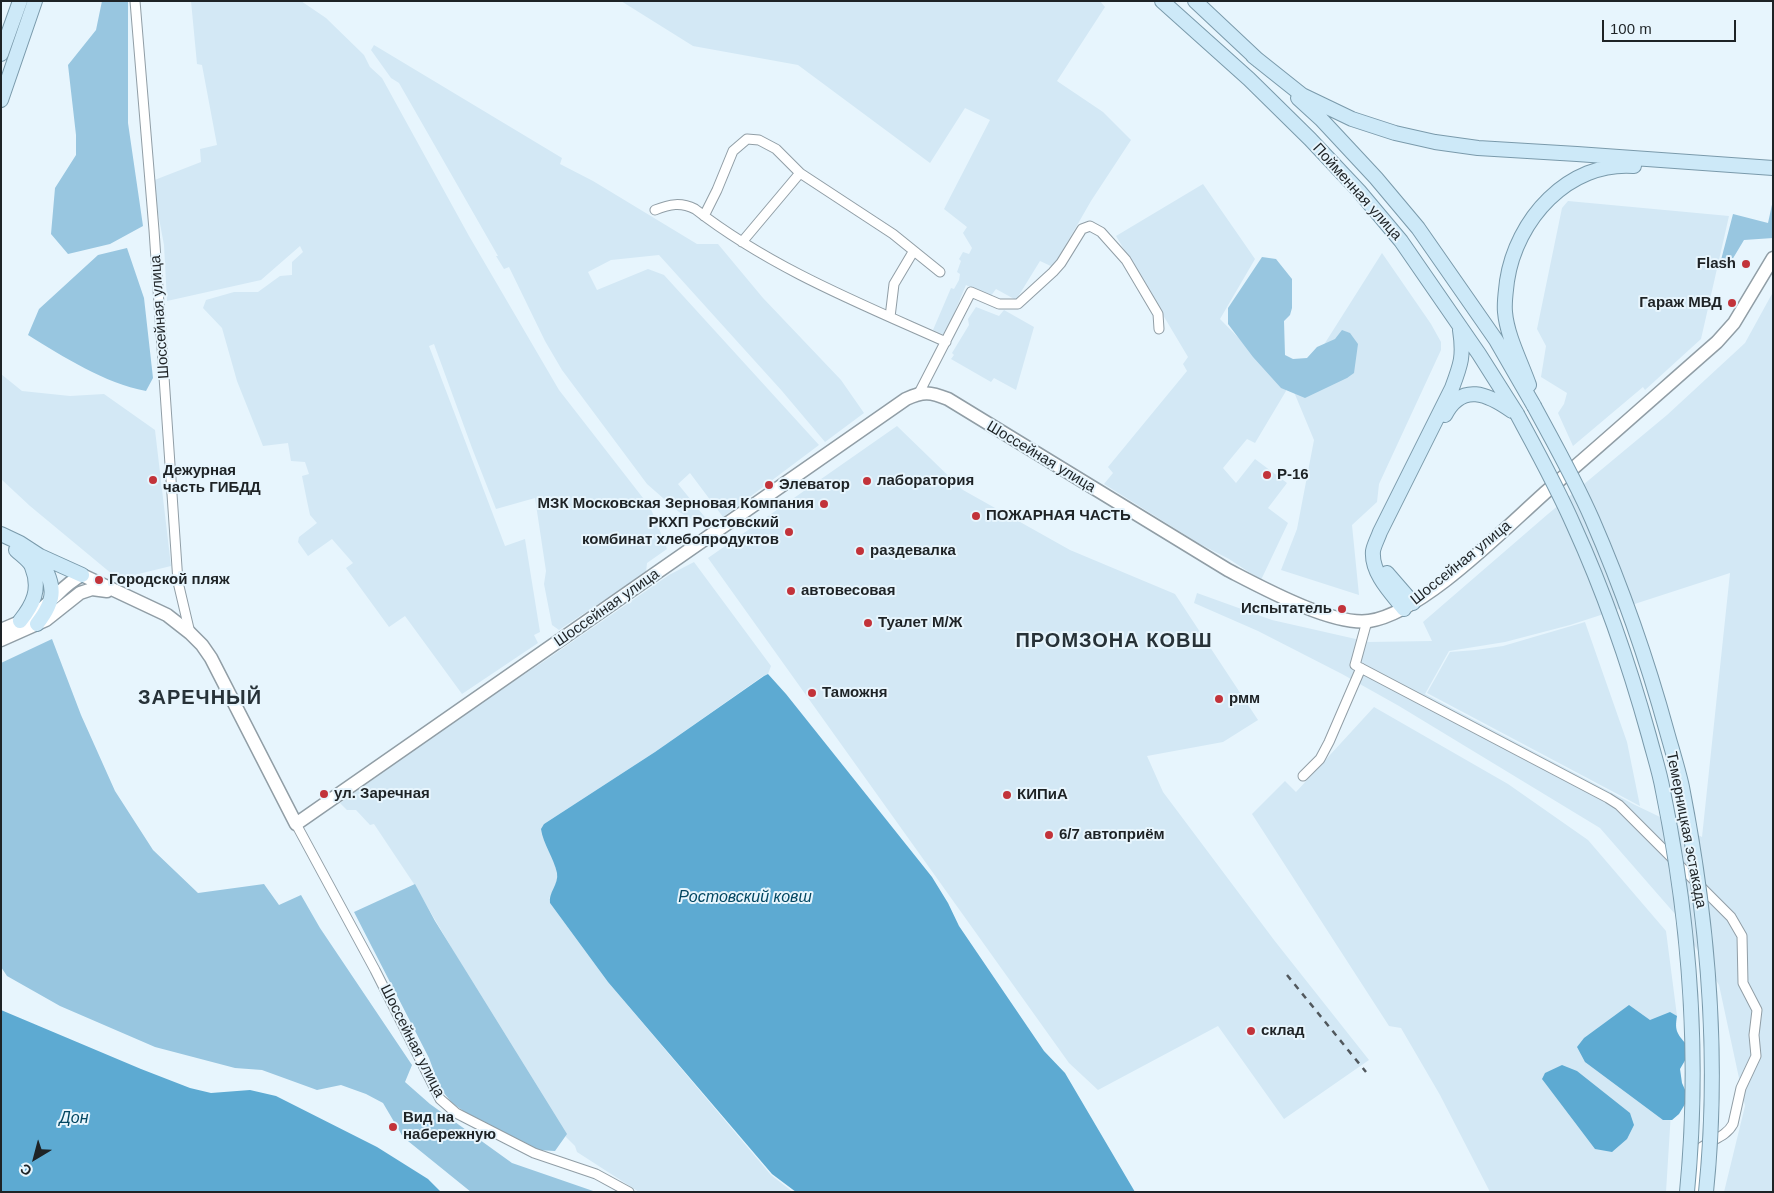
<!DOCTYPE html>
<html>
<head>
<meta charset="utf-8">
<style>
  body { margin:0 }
  #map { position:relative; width:1774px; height:1193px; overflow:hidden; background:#e7f5fd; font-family:Arial,sans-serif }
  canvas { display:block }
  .frame { position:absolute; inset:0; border:2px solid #1e2326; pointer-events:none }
  .north { position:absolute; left:10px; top:1133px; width:50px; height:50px; -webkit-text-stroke:4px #e7f5fd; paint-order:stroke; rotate:217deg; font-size:14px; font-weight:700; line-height:20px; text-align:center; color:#1e2326 }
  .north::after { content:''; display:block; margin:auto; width:18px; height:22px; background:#1e2326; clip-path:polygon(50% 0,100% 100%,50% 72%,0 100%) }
  .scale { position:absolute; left:1602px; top:20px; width:134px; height:22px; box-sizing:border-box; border:2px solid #1e2326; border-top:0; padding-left:6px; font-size:15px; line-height:18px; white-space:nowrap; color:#1e2326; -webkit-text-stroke:4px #e7f5fd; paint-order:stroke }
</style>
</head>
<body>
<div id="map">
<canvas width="1774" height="1193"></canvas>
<div class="frame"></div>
<div class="north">С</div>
<div class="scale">100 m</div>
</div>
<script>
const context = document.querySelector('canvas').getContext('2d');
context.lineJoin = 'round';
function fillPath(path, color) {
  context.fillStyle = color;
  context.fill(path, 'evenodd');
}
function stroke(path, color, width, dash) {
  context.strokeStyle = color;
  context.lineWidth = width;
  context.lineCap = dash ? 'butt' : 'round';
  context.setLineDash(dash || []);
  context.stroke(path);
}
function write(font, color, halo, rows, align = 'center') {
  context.font = font + ' Arial,sans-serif';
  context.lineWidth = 4;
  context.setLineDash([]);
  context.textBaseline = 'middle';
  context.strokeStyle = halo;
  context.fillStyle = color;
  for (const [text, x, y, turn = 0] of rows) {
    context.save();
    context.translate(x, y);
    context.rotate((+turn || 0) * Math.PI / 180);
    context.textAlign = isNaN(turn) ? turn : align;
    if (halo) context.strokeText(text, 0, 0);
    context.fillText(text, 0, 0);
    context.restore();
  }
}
const built = new Path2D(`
  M 191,1 L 301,1 L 326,18 L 364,55 L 370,67 L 382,78 L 469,236 L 559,390 L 650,507 L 658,526 L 667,549 L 647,563 L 646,572 L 559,630 L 552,625 L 544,584 L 546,571 L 535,498 L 496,509 L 472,448 L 434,344 L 429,346 L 505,546 L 525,539 L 540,632 L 534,635 L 538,643 L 462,694 L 405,616 L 389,627 L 346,568 L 353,563 L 332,539 L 308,556 L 298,542 L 299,537 L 317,523 L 310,515 L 307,501 L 302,476 L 309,474 L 305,462 L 291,461 L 288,443 L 263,446 L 237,381 L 222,328 L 203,308 L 206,300 L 234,292 L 258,292 L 280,276 L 292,275 L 292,262 L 303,252 L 300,246 L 261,280 L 167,301 L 164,245 L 152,181 L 201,162 L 200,149 L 217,145 L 202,65 L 197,64 Z
  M 621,1 L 1100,1 L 1105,7 L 1057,81 L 1103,112 L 1131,140 L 1091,201 L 1053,267 L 1040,261 L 1016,300 L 996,289 L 990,297 L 966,285 L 945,335 L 933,330 L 951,288 L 954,289 L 959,280 L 960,274 L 957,272 L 961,261 L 959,259 L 963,252 L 969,254 L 972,248 L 963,233 L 967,227 L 944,209 L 990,120 L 965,108 L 930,163 L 798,65 L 693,46 Z
  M 374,45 L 562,158 L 560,164 L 593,181 L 697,244 L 718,244 L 763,298 L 841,380 L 864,413 L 825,442 L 782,391 L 659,255 L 611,260 L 588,272 L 597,290 L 648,269 L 664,275 L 819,445 L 723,517 L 690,473 L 678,484 L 708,521 L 703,526 L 679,512 L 647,484 L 562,370 L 545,341 L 509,267 L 504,269 L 496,256 L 498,256 L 399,83 L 391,78 L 371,50 Z
  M 1203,184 L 1255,259 L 1220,319 L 1286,386 L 1286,391 L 1255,443 L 1247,439 L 1223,468 L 1236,483 L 1255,459 L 1287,483 L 1268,508 L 1288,523 L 1261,580 L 1229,559 L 1198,543 L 1104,484 L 1113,473 L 1108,467 L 1187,371 L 1183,364 L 1188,357 L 1116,236 Z
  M 1568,201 L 1729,216 L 1701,339 L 1645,390 L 1643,387 L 1573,446 L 1558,413 L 1564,404 L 1567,393 L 1541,377 L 1546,346 L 1537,329 L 1562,208 Z
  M 1382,253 L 1431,324 L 1441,342 L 1441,350 L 1379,484 L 1377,502 L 1352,525 L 1359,595 L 1281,570 L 1297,529 L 1314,440 L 1294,392 Z
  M 1773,292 L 1773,1192 L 1724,1192 L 1745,1106 L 1719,985 L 1675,914 L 1600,828 L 1399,706 L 1342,674 L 1258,631 L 1194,603 L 1197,593 L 1272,620 L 1369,642 L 1432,641 L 1423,622 L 1548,514 L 1667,415 L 1745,343 ZM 1730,573 L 1702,837 L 1635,805 L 1425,694 L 1449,651 L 1505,642 L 1570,625 Z
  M 976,307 L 999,316 L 1004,310 L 1034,327 L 1016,390 L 994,378 L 991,382 L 951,359 L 954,355 L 952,353 L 969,325 L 968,319 Z
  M 1,374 L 22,391 L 70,396 L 104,394 L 155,430 L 171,566 L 118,579 L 30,506 L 1,479 Z
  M 897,426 L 963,490 L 1070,550 L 1175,594 L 1258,720 L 1223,742 L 1147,756 L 1163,792 L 1274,940 L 1369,1060 L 1284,1119 L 1218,1026 L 1098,1090 L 1069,1063 L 708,558 Z
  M 694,562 L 771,666 L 768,674 L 763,676 L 655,752 L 544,824 L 558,876 L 556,884 L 549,899 L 550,903 L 608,982 L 771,1175 L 793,1192 L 639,1192 L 577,1152 L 575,1146 L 558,1129 L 414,884 L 374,824 L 370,825 L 356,810 L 347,810 L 340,803 L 480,703 L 543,662 L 669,575 Z
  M 1585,622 L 1627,742 L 1640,806 L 1427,693 L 1450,652 L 1476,650 L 1503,646 Z
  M 1374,707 L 1508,784 L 1588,840 L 1666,931 L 1677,1016 L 1666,1192 L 1490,1192 L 1440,1095 L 1401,1028 L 1389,1026 L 1252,814 L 1285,781 L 1296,792 Z`);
const green = new Path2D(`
  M 102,1 L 128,1 L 128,123 L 143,226 L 110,244 L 68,254 L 51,234 L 55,188 L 76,155 L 76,135 L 68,65 L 96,30 Z
  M 1773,200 L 1773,238 L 1744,240 L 1726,270 L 1721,260 L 1733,214 L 1768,223 Z
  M 127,248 L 144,298 L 153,378 L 146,391 C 104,383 64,357 28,335 L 39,309 L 98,255 Z
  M 1262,257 L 1276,259 L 1292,279 L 1292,308 L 1290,315 L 1284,321 L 1285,355 L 1293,359 L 1307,358 L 1317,347 L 1335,339 L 1342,330 L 1350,333 L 1358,344 L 1354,373 L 1347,378 L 1305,398 L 1281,388 L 1253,357 L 1228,324 L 1228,308 Z
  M 52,639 L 81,715 L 115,791 L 153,850 L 198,893 L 264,884 L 279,905 L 301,895 L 320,928 L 412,1065 L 405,1082 L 430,1104 L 512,1163 L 596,1192 L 471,1192 L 403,1137 L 383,1103 L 366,1094 L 341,1085 L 317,1090 L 262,1070 L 235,1068 L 155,1047 L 60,1006 L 7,976 L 1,967 L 1,663 Z
  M 415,884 L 435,921 L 567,1134 L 555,1151 L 537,1150 L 475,1119 L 452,1103 L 440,1088 L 429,1058 L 354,912 Z`);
const water = new Path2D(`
  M 768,674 L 786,694 L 932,877 L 948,903 L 959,926 L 1044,1051 L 1065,1073 L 1135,1192 L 796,1192 L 772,1174 L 608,982 L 550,903 C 548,893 559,884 557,873 C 554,858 543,844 541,829 L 544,824 L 655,752 L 764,676 Z
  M 1629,1005 L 1650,1020 L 1670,1012 L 1677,1016 C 1674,1031 1678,1035 1688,1046 L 1687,1057 L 1680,1069 L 1682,1083 L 1686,1092 L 1685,1104 L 1679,1114 L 1672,1120 L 1663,1120 L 1585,1062 L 1577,1047 L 1584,1038 Z
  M 1,1010 L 141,1069 L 190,1088 L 211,1093 L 250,1090 L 276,1096 L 377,1147 L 428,1179 L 441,1192 L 1,1192 Z
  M 1562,1065 L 1577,1071 L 1630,1113 L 1634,1125 L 1627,1139 L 1612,1152 L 1595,1149 L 1542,1079 L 1545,1073 Z`);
const minor = new Path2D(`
  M 135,1 L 154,230 L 178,582 L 190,633
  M 655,210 C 670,204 681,202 695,209 C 771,268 859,303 946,342
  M 704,216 L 717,190 L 733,151 L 747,139 L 759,140 L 776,149 L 800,173 L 893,234 L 940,272
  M 742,242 L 800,173
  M 890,317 L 894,284 L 913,252
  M 919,393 L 971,292 L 999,304 L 1018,304 L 1053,272 L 1061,263 L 1082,229 L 1090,226 L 1101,232 L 1126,260 L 1158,314 L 1159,329
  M 1367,621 L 1355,665 L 1608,798 L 1619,805 L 1731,917 L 1742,936 L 1743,983 L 1757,1010 L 1754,1035 L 1756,1056 L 1741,1088 L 1733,1124 C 1726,1137 1713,1139 1702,1147 L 1697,1192
  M 1303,776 L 1320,759 L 1329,742 L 1361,668
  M 296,824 L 375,970 L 440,1099 L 456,1113 L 534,1153 L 596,1174 L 629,1192`);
const secondary = new Path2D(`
  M 1,630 C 12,625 24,621 33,615 C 52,603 62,585 82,575 L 167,615 L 190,633 L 202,645 L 211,658 L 296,824 L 906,399 C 924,391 930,392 948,399 L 1228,570 C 1261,587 1332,626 1369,621 C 1423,613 1505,528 1547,491 C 1604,442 1660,392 1717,342 L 1734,323 L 1773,258
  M 1,640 L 46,620 L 80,593 L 92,589 L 107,591`);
const primary = new Path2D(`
  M 1162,1 L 1249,79 L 1310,139 L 1359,191 L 1401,241 L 1479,354 L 1517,414
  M 1195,1 L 1259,61
  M 1,54 L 20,1
  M 1253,56 L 1302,95 L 1352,119 L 1395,133 L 1435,142 L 1478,148 L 1577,154 L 1773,168
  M 1298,98 L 1321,119 L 1376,178 L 1418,228 L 1496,340 L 1534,406
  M 1,100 L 35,1
  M 1529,385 C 1521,362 1507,336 1505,312 C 1504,302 1506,291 1507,281 C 1516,220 1568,161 1634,166
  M 1445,415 C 1462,382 1488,394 1512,411
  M 1,534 L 20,543 L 40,556 L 82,575
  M 16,550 C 21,555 30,561 32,567 C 41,589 33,605 20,621
  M 1387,573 L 1413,603
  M 1404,609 C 1391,593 1371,573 1373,551 C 1374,545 1378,538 1380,532 L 1452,388 C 1461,364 1464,356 1460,330
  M 37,624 C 59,596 53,586 40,556`);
const rail = new Path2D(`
  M 1287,975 L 1366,1072`);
const primaryBridge = new Path2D(`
  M 1534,406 C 1554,443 1575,480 1592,519 C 1622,588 1647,659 1667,732 C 1672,750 1678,769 1682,787 C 1708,920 1720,1057 1706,1192
  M 1517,414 C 1537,451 1557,487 1574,526 C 1605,594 1629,664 1649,736 C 1654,755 1660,773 1663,791 C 1690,923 1700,1058 1687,1192`);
const markers = [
  [1746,264,5,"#c2333a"],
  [1732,303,5,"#c2333a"],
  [1267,475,5,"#c2333a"],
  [153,480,5,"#c2333a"],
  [867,481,5,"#c2333a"],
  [769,485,5,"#c2333a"],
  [824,504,5,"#c2333a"],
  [976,516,5,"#c2333a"],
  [789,532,5,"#c2333a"],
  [860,551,5,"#c2333a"],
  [99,580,5,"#c2333a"],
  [791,591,5,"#c2333a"],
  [1342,609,5,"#c2333a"],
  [868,623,5,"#c2333a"],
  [812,693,5,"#c2333a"],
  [1219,699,5,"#c2333a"],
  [324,794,5,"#c2333a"],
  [1007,795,5,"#c2333a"],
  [1049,835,5,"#c2333a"],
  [1251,1031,5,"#c2333a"],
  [393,1127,5,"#c2333a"]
];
const streetNames = [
  ["Пойменная улица",1357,192,48],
  ["Шоссейная улица",160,317,-94],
  ["Шоссейная улица",1041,457,31],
  ["Шоссейная улица",1461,563,-39],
  ["Шоссейная улица",607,608,-35],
  ["Темерницкая эстакада",1686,830,79],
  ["Шоссейная улица",412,1041,63]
];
const poiNames = [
  ["Flash",1736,264,"right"],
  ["Гараж МВД",1722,303,"right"],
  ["Дежурная",163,471],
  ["часть ГИБДД",163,488],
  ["Р-16",1277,475],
  ["лаборатория",877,481],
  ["Элеватор",779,485],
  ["МЗК Московская Зерновая Компания",814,504,"right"],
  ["ПОЖАРНАЯ ЧАСТЬ",986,516],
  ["РКХП Ростовский",779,523,"right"],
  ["комбинат хлебопродуктов",779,540,"right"],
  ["раздевалка",870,551],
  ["Городской пляж",109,580],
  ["автовесовая",801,591],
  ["Испытатель",1332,609,"right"],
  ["Туалет М/Ж",878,623],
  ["Таможня",822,693],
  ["рмм",1229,699],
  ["ул. Заречная",334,794],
  ["КИПиА",1017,795],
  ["6/7 автоприём",1059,835],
  ["склад",1261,1031],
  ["Вид на",403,1118],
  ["набережную",403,1135]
];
const waterNames = [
  ["Ростовский ковш",745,898],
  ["Дон",74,1119]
];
const districtNames = [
  ["ПРОМЗОНА КОВШ",1114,641],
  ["ЗАРЕЧНЫЙ",200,698]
];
fillPath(built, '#d3e8f5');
fillPath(green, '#98c6e0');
fillPath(water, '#5daad2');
stroke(minor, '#919ea6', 11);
stroke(secondary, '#919ea6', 15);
stroke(primary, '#7a9aab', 16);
stroke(minor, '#fff', 9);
stroke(secondary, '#fff', 12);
stroke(primary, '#cde9f8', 14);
stroke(rail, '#51585d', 2.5, [6, 6]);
stroke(primaryBridge, '#7a9aab', 16, []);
stroke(primaryBridge, '#cde9f8', 14);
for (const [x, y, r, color] of markers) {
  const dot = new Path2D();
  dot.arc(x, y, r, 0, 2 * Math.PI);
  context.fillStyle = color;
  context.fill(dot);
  stroke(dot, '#e7f5fd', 2);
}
write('15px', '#1e2326', '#e7f5fd', streetNames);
write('bold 15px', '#1e2326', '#e7f5fd', poiNames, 'left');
write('italic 16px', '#034762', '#e7f5fd', waterNames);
context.letterSpacing = '1px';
write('bold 20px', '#273238', '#e7f5fd', districtNames);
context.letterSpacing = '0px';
</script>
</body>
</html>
